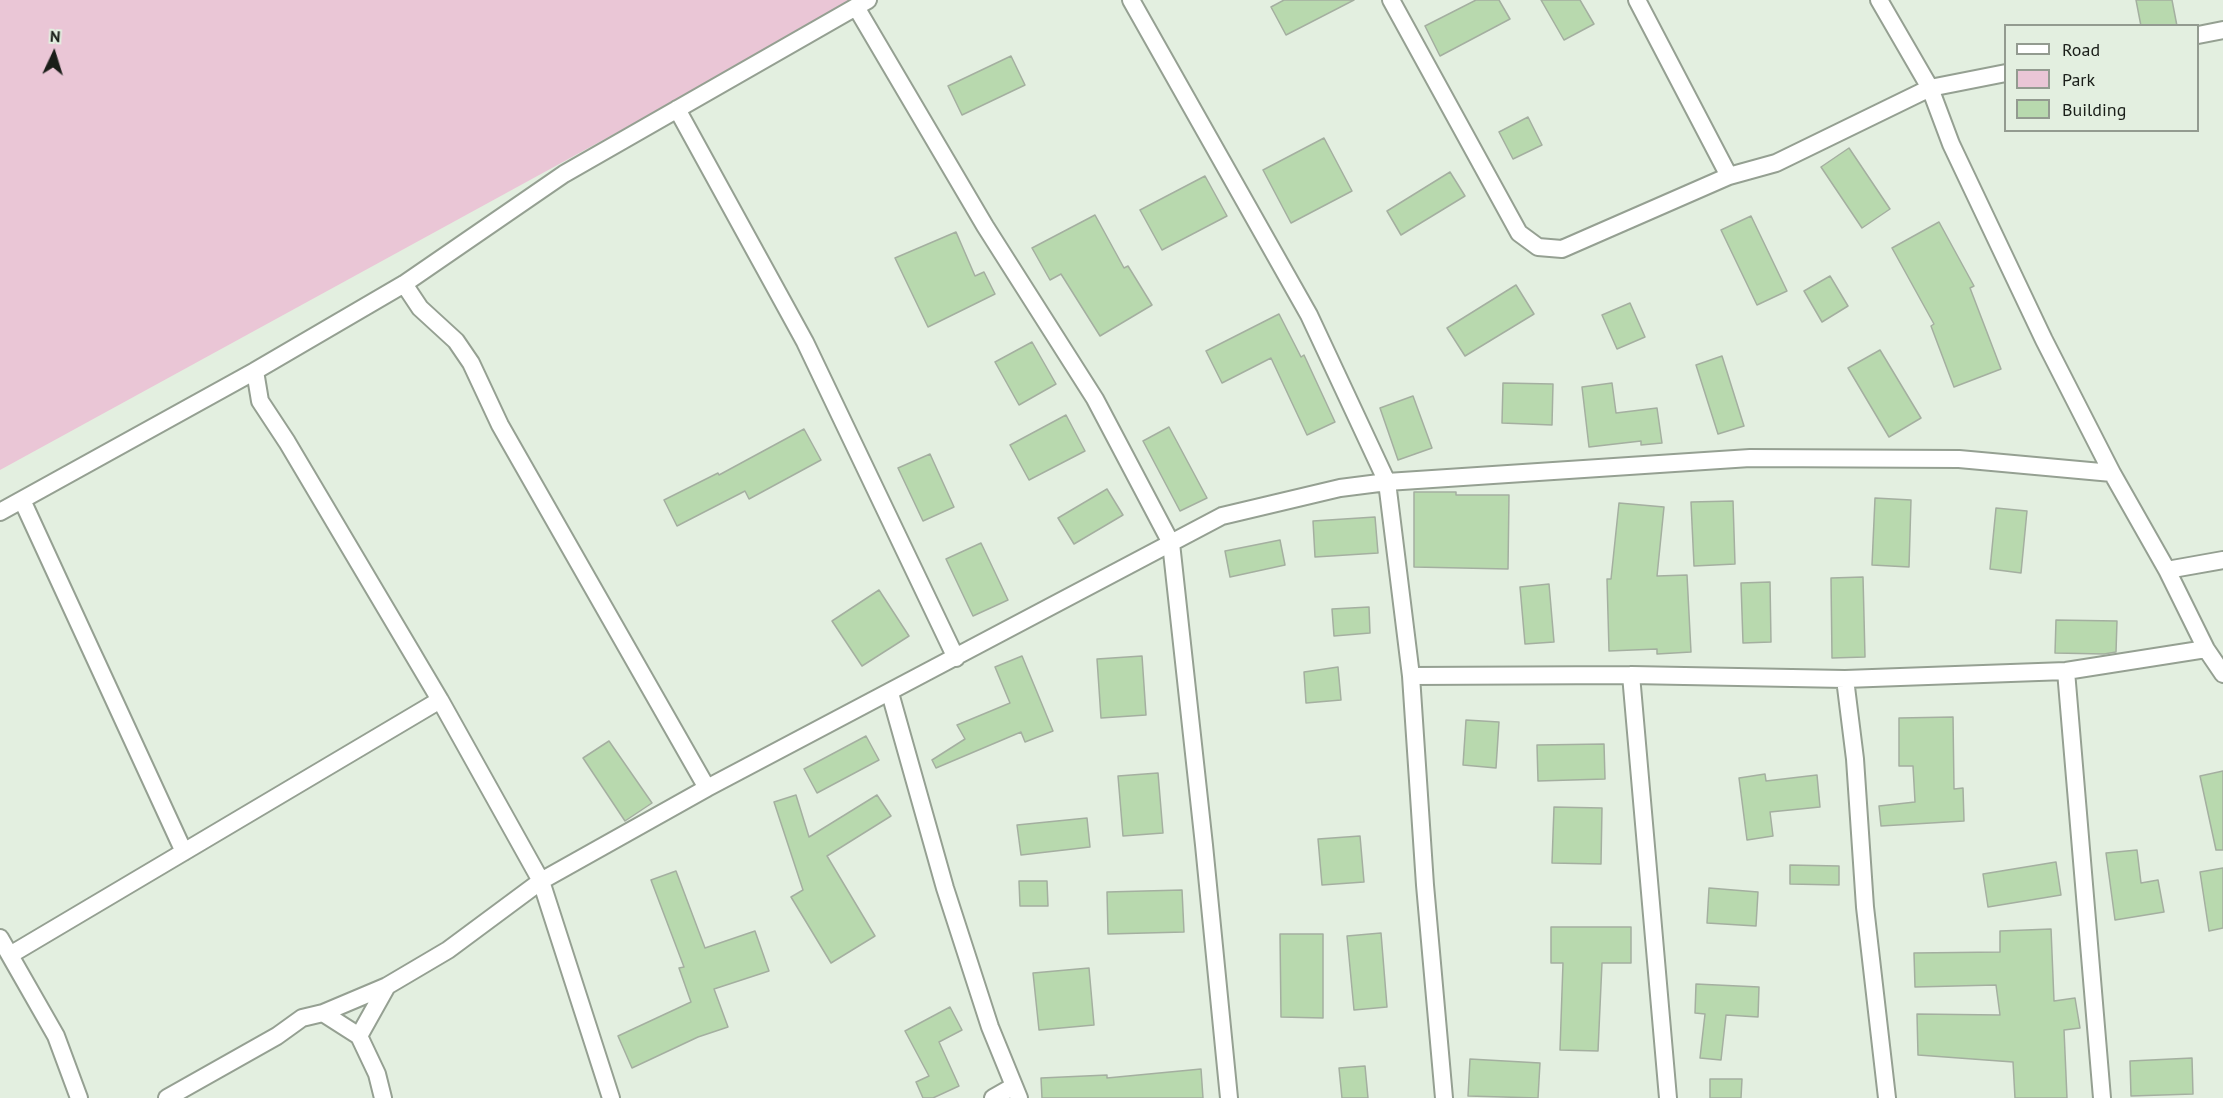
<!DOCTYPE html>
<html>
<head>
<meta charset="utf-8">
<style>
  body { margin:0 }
  #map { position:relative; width:2223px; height:1098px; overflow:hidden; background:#e3efe0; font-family:"PT Sans",sans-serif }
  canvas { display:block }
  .legend { position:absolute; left:2004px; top:24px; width:195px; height:108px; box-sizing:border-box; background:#e3efe0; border:2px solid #939b90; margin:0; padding:8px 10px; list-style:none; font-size:18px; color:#1a1e19 }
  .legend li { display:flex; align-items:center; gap:12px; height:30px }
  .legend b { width:30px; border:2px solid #939b90 }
  .north { position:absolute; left:24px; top:24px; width:60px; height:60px; -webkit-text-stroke:4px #e3efe0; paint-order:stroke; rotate:4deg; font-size:16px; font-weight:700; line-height:24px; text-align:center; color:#1a1e19 }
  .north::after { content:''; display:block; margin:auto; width:21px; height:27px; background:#1a1e19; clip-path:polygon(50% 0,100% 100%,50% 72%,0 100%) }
</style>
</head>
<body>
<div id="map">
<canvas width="2223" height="1098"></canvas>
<ul class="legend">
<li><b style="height:8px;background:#fff"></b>Road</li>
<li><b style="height:16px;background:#eac6d6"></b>Park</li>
<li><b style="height:16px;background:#b8d9ae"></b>Building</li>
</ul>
<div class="north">N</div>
</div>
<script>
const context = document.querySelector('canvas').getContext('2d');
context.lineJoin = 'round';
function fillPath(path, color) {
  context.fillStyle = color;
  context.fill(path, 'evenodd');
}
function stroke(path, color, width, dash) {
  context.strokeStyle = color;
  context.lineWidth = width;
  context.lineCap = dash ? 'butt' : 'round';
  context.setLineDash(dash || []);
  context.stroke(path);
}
const green = new Path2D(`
  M 0,0 L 859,0 L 0,470 Z`);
const building = new Path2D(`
  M 1284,0 L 1354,0 L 1286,35 L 1271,7 Z
  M 1476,0 L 1499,0 L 1510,19 L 1440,56 L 1425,26 Z
  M 1541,0 L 1580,0 L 1594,24 L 1564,40 Z
  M 2136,0 L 2172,0 L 2177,26 L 2141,26 Z
  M 1011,56 L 1025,85 L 962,115 L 948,86 Z
  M 1528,117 L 1542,145 L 1513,159 L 1499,132 Z
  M 1324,138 L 1352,191 L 1291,223 L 1263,170 Z
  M 1849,148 L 1890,209 L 1862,228 L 1821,167 Z
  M 1450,172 L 1465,196 L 1401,235 L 1387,211 Z
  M 1205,176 L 1227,216 L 1162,250 L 1140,210 Z
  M 1095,215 L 1124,268 L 1128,266 L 1152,305 L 1100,336 L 1061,274 L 1050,280 L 1032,248 Z
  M 1751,216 L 1787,291 L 1757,305 L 1721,230 Z
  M 1939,222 L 1974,286 L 1970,288 L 2001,369 L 1954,387 L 1931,326 L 1934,324 L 1892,248 Z
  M 956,232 L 975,276 L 984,272 L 995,294 L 928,327 L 895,258 Z
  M 1830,276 L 1848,306 L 1822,322 L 1804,291 Z
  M 1516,285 L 1534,314 L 1465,356 L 1447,328 Z
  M 1630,303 L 1645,337 L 1617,349 L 1602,315 Z
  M 1279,314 L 1301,357 L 1304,355 L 1335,422 L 1307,435 L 1271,358 L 1222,383 L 1206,351 Z
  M 1032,342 L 1056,384 L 1019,405 L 995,362 Z
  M 1880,350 L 1921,418 L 1889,437 L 1848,368 Z
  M 1722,356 L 1744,426 L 1718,434 L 1696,365 Z
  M 1503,383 L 1553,384 L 1552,425 L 1502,423 Z
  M 1612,383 L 1616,413 L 1657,408 L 1662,443 L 1641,445 L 1641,441 L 1589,447 L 1582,387 Z
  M 1413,396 L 1432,448 L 1398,460 L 1380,408 Z
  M 1066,415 L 1085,451 L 1029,480 L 1010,445 Z
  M 1169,427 L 1207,498 L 1180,511 L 1143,441 Z
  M 804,429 L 821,460 L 749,499 L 745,491 L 677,526 L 664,500 L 718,473 L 719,475 Z
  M 930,454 L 954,507 L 923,521 L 898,468 Z
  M 1107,489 L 1123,515 L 1074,544 L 1058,518 Z
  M 1414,492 L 1456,492 L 1456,495 L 1509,495 L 1508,569 L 1414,567 Z
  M 1875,498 L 1911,500 L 1909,567 L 1872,565 Z
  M 1733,501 L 1735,564 L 1694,566 L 1691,502 Z
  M 1619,503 L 1664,507 L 1657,576 L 1687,575 L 1691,652 L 1657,654 L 1657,649 L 1609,651 L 1607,579 L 1611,579 Z
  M 1996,508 L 2027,511 L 2021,573 L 1990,569 Z
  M 1375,517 L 1378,553 L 1315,557 L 1313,521 Z
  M 1280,540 L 1285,565 L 1230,577 L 1225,551 Z
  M 981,543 L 1008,600 L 973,616 L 946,559 Z
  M 1863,577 L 1865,657 L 1832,658 L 1831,578 Z
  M 1770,582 L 1771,642 L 1743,643 L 1741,583 Z
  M 1549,584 L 1554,642 L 1525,644 L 1520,587 Z
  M 879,590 L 909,636 L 862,666 L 832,621 Z
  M 1369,607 L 1370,633 L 1334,636 L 1332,609 Z
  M 2056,620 L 2117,621 L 2116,652 L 2104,654 L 2055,653 Z
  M 1022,656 L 1053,731 L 1025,742 L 1021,732 L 936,768 L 932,760 L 965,739 L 957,725 L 1010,703 L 995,667 Z
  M 1142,656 L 1146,715 L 1101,718 L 1097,659 Z
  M 1338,667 L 1341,700 L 1306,703 L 1304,672 Z
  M 1953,717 L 1954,789 L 1963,788 L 1964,821 L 1881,826 L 1879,806 L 1915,802 L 1913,766 L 1899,766 L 1899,718 Z
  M 1466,720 L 1499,722 L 1496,768 L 1463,765 Z
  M 866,736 L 879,760 L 817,793 L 804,769 Z
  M 609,741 L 652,803 L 625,821 L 583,758 Z
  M 1604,744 L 1605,779 L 1538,781 L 1537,745 Z
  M 2223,771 L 2223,850 L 2216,850 L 2200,776 Z
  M 1158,773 L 1163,833 L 1123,836 L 1118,776 Z
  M 1765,774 L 1766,781 L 1817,775 L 1820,807 L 1770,812 L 1773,836 L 1747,840 L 1739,778 Z
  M 796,795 L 809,837 L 877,795 L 891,816 L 827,856 L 875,936 L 831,963 L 791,897 L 803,890 L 774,802 Z
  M 1554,807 L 1602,808 L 1601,864 L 1552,863 Z
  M 1087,818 L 1090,847 L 1021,855 L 1017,825 Z
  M 1360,836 L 1364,882 L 1322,885 L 1318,839 Z
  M 2137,850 L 2141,883 L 2158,880 L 2164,912 L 2115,920 L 2106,853 Z
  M 2056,862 L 2061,895 L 1988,907 L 1983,874 Z
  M 1790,865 L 1839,866 L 1839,885 L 1790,884 Z
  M 2223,868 L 2223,928 L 2209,931 L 2200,872 Z
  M 676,871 L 705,948 L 755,931 L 769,971 L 714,989 L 728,1027 L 698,1037 L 632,1068 L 618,1036 L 691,1002 L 679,968 L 684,967 L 651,880 Z
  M 1019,881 L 1047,881 L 1048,906 L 1020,906 Z
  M 1709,888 L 1758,892 L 1756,926 L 1707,923 Z
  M 1182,890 L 1184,932 L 1108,934 L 1107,892 Z
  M 1551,927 L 1631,927 L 1631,963 L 1602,963 L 1598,1051 L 1560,1050 L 1563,963 L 1551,963 Z
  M 2051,929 L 2054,1001 L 2075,998 L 2080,1028 L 2064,1030 L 2067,1098 L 2015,1098 L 2013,1062 L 1918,1055 L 1917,1014 L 2000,1015 L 1996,985 L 1915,987 L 1914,953 L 2000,952 L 2000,931 Z
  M 1381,933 L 1387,1007 L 1354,1010 L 1347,936 Z
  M 1280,934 L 1323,934 L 1323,1018 L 1281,1017 Z
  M 1089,968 L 1094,1025 L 1039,1030 L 1033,973 Z
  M 1696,984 L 1759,987 L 1758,1017 L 1726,1015 L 1721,1060 L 1700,1058 L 1705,1014 L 1695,1013 Z
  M 950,1007 L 962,1030 L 939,1042 L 959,1086 L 933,1098 L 923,1098 L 916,1082 L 929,1076 L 905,1031 Z
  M 2192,1058 L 2193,1094 L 2131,1096 L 2130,1061 Z
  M 1470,1059 L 1540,1063 L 1538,1098 L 1468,1096 Z
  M 1365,1066 L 1368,1098 L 1342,1098 L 1339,1068 Z
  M 1201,1069 L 1203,1098 L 1042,1098 L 1041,1078 L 1107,1075 L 1107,1078 Z
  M 1710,1079 L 1742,1079 L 1741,1098 L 1710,1098 Z`);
const minor = new Path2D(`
  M 1131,0 L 1309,315 L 1387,482 L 1411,676
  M 1391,0 L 1519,233 L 1538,247 L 1562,249 L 1729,176 L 1776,163 L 1930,88 L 2006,73
  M 1637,0 L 1729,176
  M 1879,0 L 1930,88 L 1951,144 L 2044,340 L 2112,473
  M 856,7 L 985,226 L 1095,399 L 1171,543 L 1204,845 L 1229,1098
  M 2198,35 L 2223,30
  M 677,109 L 805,342 L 956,658
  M 404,284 L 420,308 L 456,341 L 471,363 L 500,425 L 707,788
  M 255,371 L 260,401 L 287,442 L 440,700 L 541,881 L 611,1098
  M 22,500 L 184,852
  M 0,512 L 255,371 L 404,284 L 564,174 L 868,0
  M 2167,570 L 2223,560
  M 2066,671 L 2102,1098
  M 1631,675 L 1668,1098
  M 1845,679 L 1855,759 L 1865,907 L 1887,1098
  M 890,693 L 945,888 L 990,1027 L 1019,1098
  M 0,938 L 56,1036 L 79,1098
  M 10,955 L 440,700
  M 323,1013 L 387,986
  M 167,1098 L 277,1036 L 302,1018 L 323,1013 L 359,1036
  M 383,1098 L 377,1074 L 359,1036 L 387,986 L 448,950 L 541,881 L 707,788 L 1222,516 L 1340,488 L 1387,482 L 1750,458 L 1959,459 L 2112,473 L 2167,570 L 2206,649 L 2223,674
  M 993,1098 L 1014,1086
  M 1444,1098 L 1425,885 L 1411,676 L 1631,675 L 1845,679 L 2066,671 L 2206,649`);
fillPath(green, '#eac6d6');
fillPath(building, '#b8d9ae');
stroke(building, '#a4afa0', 1.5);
stroke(minor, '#95a092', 20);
stroke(minor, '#fff', 16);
</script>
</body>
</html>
